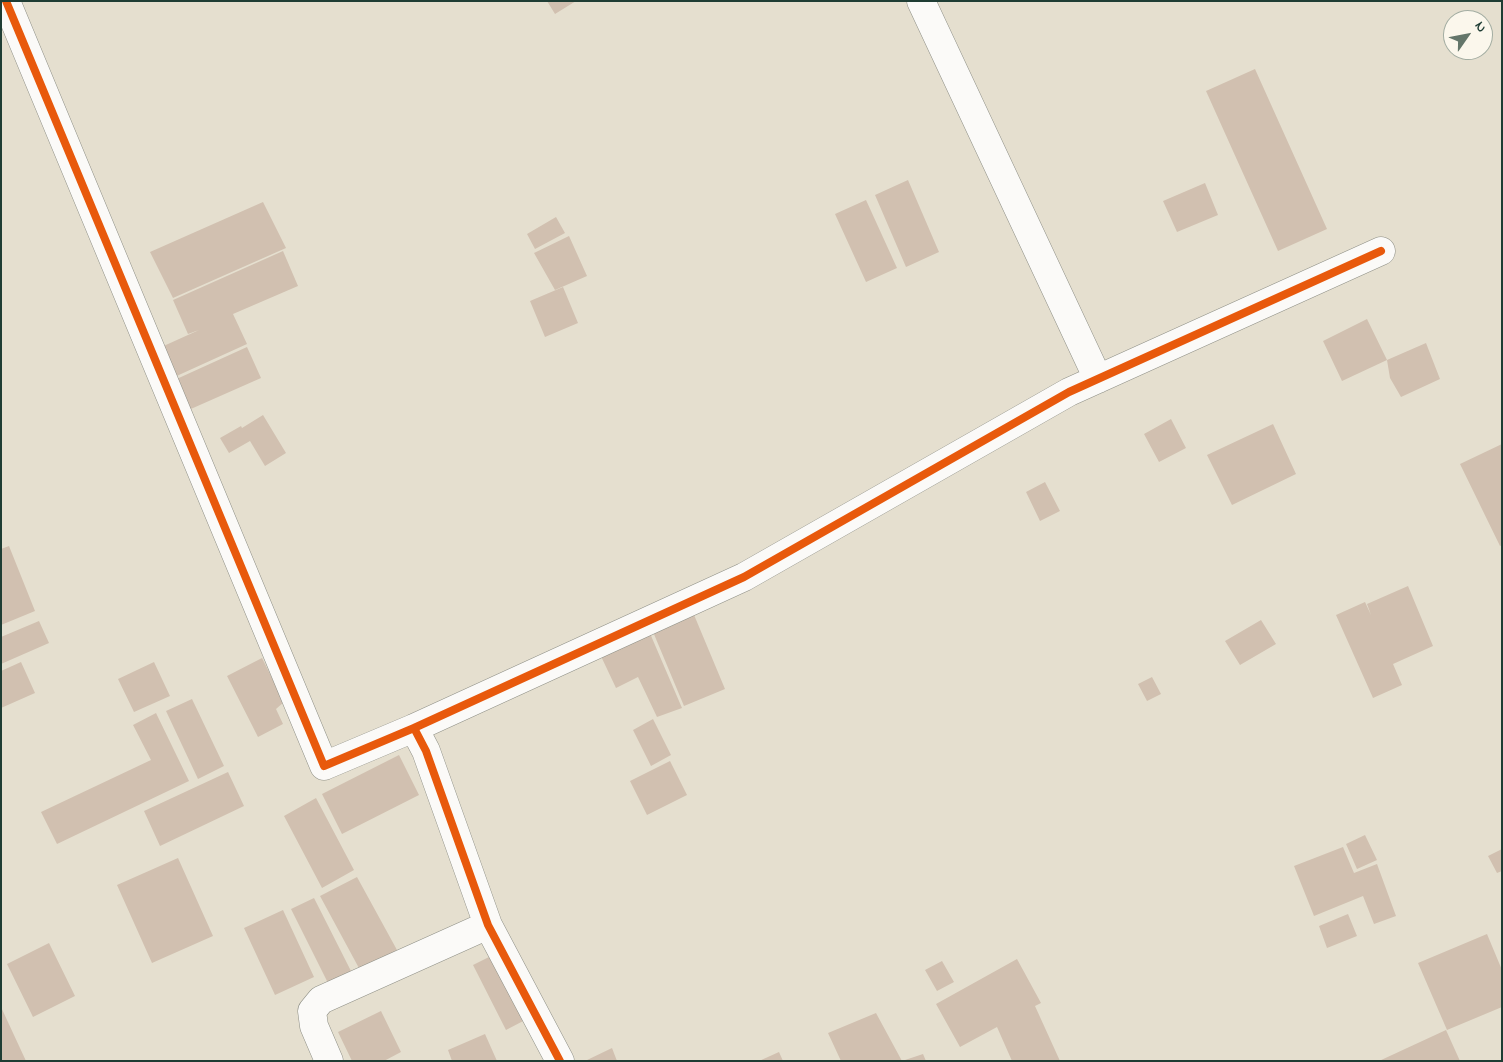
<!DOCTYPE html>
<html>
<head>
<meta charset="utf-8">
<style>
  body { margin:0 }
  #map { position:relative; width:1503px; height:1062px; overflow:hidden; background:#e5dfcf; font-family:"Indie Flower",sans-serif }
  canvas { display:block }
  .frame { position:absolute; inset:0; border:2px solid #1f3d34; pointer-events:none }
  .north { position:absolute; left:1443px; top:10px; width:50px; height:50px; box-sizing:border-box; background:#fbf7ec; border:1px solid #a3ada2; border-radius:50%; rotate:57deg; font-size:14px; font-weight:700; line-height:20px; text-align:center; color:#1f3d34 }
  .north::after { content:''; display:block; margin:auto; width:18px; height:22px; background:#64766a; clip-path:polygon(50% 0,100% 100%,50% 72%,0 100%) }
</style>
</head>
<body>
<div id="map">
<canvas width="1503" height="1062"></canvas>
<div class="frame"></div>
<div class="north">N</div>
</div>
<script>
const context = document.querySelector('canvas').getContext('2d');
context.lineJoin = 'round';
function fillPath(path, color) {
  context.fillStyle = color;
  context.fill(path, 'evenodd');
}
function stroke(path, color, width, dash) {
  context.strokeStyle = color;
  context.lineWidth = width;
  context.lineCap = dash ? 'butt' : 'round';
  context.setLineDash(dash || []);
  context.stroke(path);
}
const building = new Path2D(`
  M 547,1 L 576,1 L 555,14 Z
  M 1255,69 L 1327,229 L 1278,251 L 1206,91 Z
  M 908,180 L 939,252 L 906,267 L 875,195 Z
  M 1205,183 L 1218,215 L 1177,232 L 1163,201 Z
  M 866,200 L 897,268 L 866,282 L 835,214 Z
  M 263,202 L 286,248 L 173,298 L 150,252 Z
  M 556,217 L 565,233 L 535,249 L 527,234 Z
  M 569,236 L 587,276 L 555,290 L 534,253 Z
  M 283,251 L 298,286 L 233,314 L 247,344 L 170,379 L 157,349 L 199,330 L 188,334 L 173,300 Z
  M 563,287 L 578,323 L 545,337 L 530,301 Z
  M 1367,319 L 1387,360 L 1342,381 L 1323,341 Z
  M 1426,343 L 1440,379 L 1401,397 L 1390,378 L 1387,360 Z
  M 247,347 L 261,378 L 184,412 L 170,382 Z
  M 263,415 L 286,453 L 265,466 L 250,441 L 229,453 L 220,438 L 241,426 L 242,428 Z
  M 1171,419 L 1186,448 L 1159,462 L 1144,434 Z
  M 1273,424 L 1296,474 L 1232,505 L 1207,455 Z
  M 1502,444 L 1502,545 L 1500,546 L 1460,464 Z
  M 1045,482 L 1060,511 L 1040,521 L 1026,492 Z
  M 9,546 L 35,611 L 1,625 L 1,549 Z
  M 1408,586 L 1433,646 L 1393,664 L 1402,685 L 1373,698 L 1336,615 L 1365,602 L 1371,615 L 1367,604 Z
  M 692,610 L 725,689 L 684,706 L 651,627 Z
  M 1261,620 L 1276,644 L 1240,665 L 1225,641 Z
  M 39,621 L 49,643 L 1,664 L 1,637 Z
  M 649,631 L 682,708 L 657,717 L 638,677 L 616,688 L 599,652 Z
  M 262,658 L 284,702 L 276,709 L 283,724 L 258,737 L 227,676 Z
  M 21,662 L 35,693 L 1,708 L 1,671 Z
  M 154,662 L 170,696 L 134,712 L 118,679 Z
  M 1152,677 L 1161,694 L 1147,701 L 1138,684 Z
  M 192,699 L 224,766 L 198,779 L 166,711 Z
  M 156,713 L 189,781 L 57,844 L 41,812 L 151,760 L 133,725 Z
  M 653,719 L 671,755 L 651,766 L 633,730 Z
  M 399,755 L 419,795 L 342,834 L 322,794 Z
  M 670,761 L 687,795 L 647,815 L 630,781 Z
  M 228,772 L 244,806 L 160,846 L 144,811 Z
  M 316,798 L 354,870 L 322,888 L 284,816 Z
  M 1365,835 L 1377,860 L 1357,869 L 1346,844 Z
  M 1343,847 L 1354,873 L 1377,864 L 1396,916 L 1374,924 L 1363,896 L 1314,916 L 1294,866 Z
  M 1502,849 L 1502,871 L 1497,873 L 1488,856 Z
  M 178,858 L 213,936 L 152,963 L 117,885 Z
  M 357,877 L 397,950 L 360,970 L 320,896 Z
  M 314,898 L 352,973 L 329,985 L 291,909 Z
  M 283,910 L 314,977 L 275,995 L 244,928 Z
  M 1348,914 L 1357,936 L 1327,948 L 1319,926 Z
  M 1487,934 L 1502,970 L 1502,1007 L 1447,1030 L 1418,963 Z
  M 49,943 L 75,996 L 33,1017 L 7,964 Z
  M 493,955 L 527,1019 L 506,1030 L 473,965 Z
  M 1017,959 L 1041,1003 L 1035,1006 L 1060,1061 L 1012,1061 L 997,1027 L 960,1047 L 936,1004 Z
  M 942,961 L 954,982 L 937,991 L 925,970 Z
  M 1,1007 L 26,1061 L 1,1061 Z
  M 381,1011 L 401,1052 L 384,1061 L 352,1061 L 338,1032 Z
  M 876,1013 L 902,1061 L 841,1061 L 828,1033 Z
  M 1446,1030 L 1460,1061 L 1379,1061 Z
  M 485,1034 L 497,1061 L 452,1061 L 448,1050 Z
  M 612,1048 L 617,1061 L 585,1061 Z
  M 779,1052 L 783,1061 L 759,1061 Z
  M 923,1054 L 926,1061 L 905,1061 L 905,1060 Z`);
const street = new Path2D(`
  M 6,1 L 324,766 L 414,728 L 426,751 L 488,925 L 560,1061
  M 921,1 L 1098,379
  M 414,728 L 744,577 L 1069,392 L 1381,251
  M 329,1061 L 314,1026 L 312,1011 L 321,1000 L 488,925`);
const cycleway = new Path2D(`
  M 6,1 L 324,766 L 414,728 L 426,751 L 488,925 L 560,1061
  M 414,728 L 744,577 L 1069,392 L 1381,251`);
fillPath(building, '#d1c0b0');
stroke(street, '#8e8f86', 29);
stroke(street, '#fbfaf8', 28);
stroke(cycleway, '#e8590c', 8);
</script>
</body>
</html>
